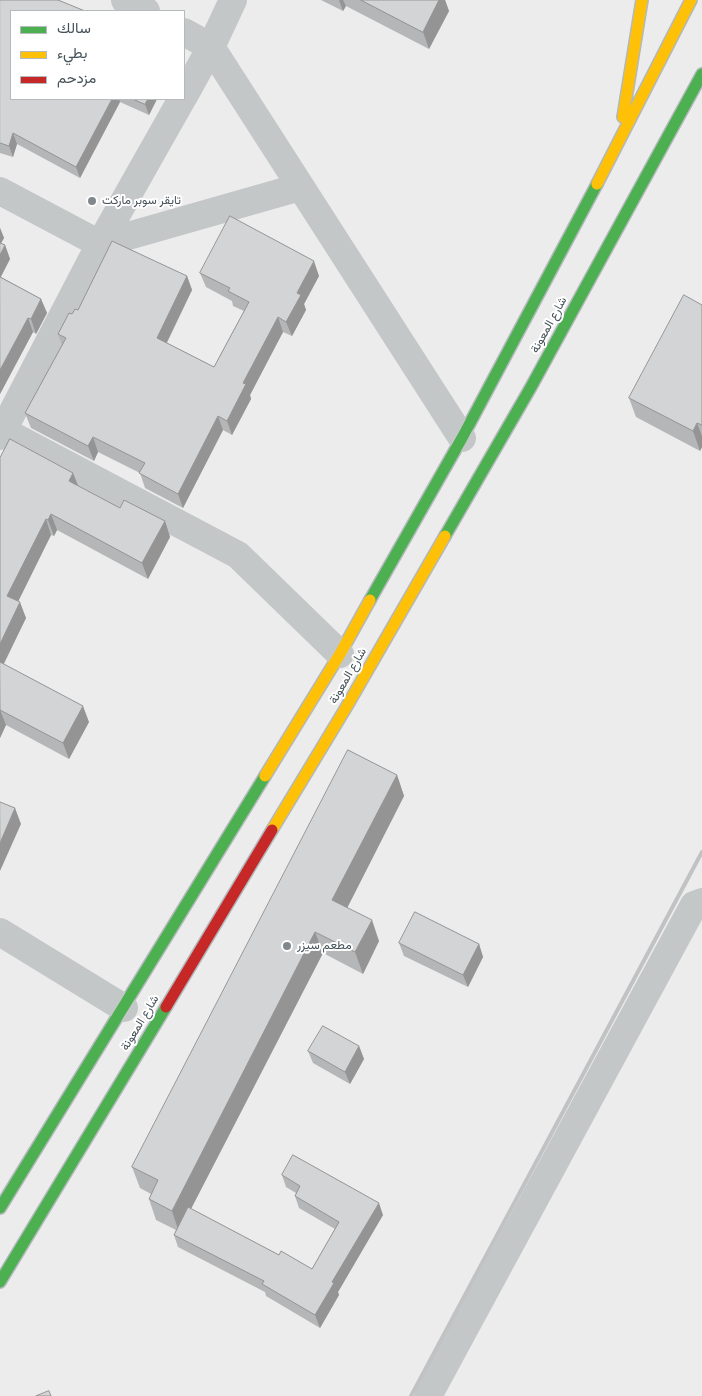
<!DOCTYPE html>
<html>
<head>
<meta charset="utf-8">
<style>
  body { margin:0 }
  #map { position:relative; width:702px; height:1396px; overflow:hidden; background:#edecec; font-family:"Fira Sans Condensed",Vazirmatn,sans-serif }
  canvas { display:block }
  .legend { position:absolute; left:10px; top:10px; width:175px; height:90px; box-sizing:border-box; background:#fff; border:1px solid #b5babc; margin:0; padding:6px 9px; list-style:none; font-size:15px; color:#455258 }
  .legend li { display:flex; align-items:center; gap:10px; height:25px }
  .legend b { width:25px; border:1px solid #b5babc }
</style>
</head>
<body>
<div id="map">
<canvas width="702" height="1396"></canvas>
<ul class="legend">
<li><b style="height:6px;background:#4caf50"></b>سالك</li>
<li><b style="height:6px;background:#ffc107"></b>بطيء</li>
<li><b style="height:6px;background:#c62828"></b>مزدحم</li>
</ul>
</div>
<script>
const context = document.querySelector('canvas').getContext('2d');
context.lineJoin = 'round';
function stroke(path, color, width, dash) {
  context.strokeStyle = color;
  context.lineWidth = width;
  context.lineCap = dash ? 'butt' : 'round';
  context.setLineDash(dash || []);
  context.stroke(path);
}
function fillPath(path, color) {
  context.fillStyle = color;
  context.fill(path, 'evenodd');
}
function write(font, color, halo, rows, align = 'center') {
  context.font = font + ' "Fira Sans Condensed",Vazirmatn,sans-serif';
  context.lineWidth = 4;
  context.setLineDash([]);
  context.textBaseline = 'middle';
  context.strokeStyle = halo;
  context.fillStyle = color;
  for (const [text, x, y, turn = 0] of rows) {
    context.save();
    context.translate(x, y);
    context.rotate((+turn || 0) * Math.PI / 180);
    context.textAlign = isNaN(turn) ? turn : align;
    if (halo) context.strokeText(text, 0, 0);
    context.fillText(text, 0, 0);
    context.restore();
  }
}
const street = new Path2D(`
  M 125,0 L 146,11
  M 184,32 L 211,47 L 462,438
  M 184,96 L 211,47 L 233,0
  M 0,191 L 100,244 L 300,187
  M 0,429 L 238,555 L 340,654
  M 0,436 L 100,244 L 182,99
  M 0,932 L 124,1008
  M 428,1396 L 694,905 L 702,902`);
const fast = new Path2D(`
  M 445,536 L 531,387 L 702,74
  M 370,600 L 462,438 L 597,184
  M 0,1208 L 265,776
  M 0,1282 L 166,1007`);
const slow = new Path2D(`
  M 623,117 L 642,0
  M 597,184 L 691,0
  M 265,776 L 340,654 L 370,600
  M 272,830 L 347,706 L 445,536`);
const jam = new Path2D(`
  M 166,1007 L 272,830`);
const rail = new Path2D(`
  M 411,1396 L 702,852`);
const wall = new Path2D(`
  M 0,0 L 11,99 L 157,99 L 149,115 L 120,102 L 80,178 L 17,144 L 13,157 L 0,153 Z
  M 321,0 L 445,0 L 449,11 L 429,49 L 346,6 L 343,11 Z
  M 0,228 L 4,238 L 1,243 L 5,245 L 10,259 L 1,277 L 41,299 L 47,313 L 36,334 L 33,332 L 0,394 Z
  M 200,273 L 319,276 L 304,304 L 306,310 L 292,336 L 283,332 L 250,395 L 251,399 L 232,435 L 223,430 L 183,508 L 145,488 L 140,473 L 98,452 L 94,461 L 31,428 L 25,413 L 62,345 L 58,334 L 72,314 L 78,310 L 187,276 L 192,290 L 167,343 L 214,367 L 244,311 L 233,306 L 232,301 L 206,287 Z
  M 702,305 L 702,447 L 700,451 L 636,417 L 629,398 Z
  M 0,458 L 73,473 L 78,486 L 120,508 L 165,521 L 170,537 L 148,579 L 57,530 L 54,536 L 51,535 L 18,601 L 26,618 L 4,664 L 89,722 L 69,759 L 6,725 L 0,738 Z
  M 397,775 L 404,796 L 347,908 L 379,941 L 363,974 L 323,953 L 191,1209 L 279,1255 L 312,1269 L 335,1229 L 299,1208 L 295,1196 L 296,1193 L 286,1187 L 282,1175 L 383,1215 L 338,1292 L 339,1295 L 320,1328 L 266,1296 L 265,1292 L 178,1247 L 174,1235 L 176,1230 L 156,1220 L 149,1199 L 151,1194 L 140,1188 L 132,1167 Z
  M 399,943 L 479,944 L 483,957 L 468,987 L 404,956 Z
  M 359,1046 L 364,1059 L 350,1084 L 313,1063 L 308,1051 Z`);
const shadedWall = new Path2D(`
  M 339,0 L 343,0 L 346,6 L 343,11 Z
  M 438,0 L 445,0 L 449,11 L 429,49 L 423,32 Z
  M 112,99 L 119,99 L 120,102 L 80,178 L 76,167 Z
  M 148,99 L 157,99 L 149,115 L 145,104 Z
  M 13,133 L 17,144 L 13,157 L 9,146 Z
  M 0,228 L 4,238 L 0,245 Z
  M 5,245 L 10,259 L 0,278 L 0,255 Z
  M 314,261 L 319,276 L 304,304 L 306,310 L 292,336 L 286,322 L 297,293 Z
  M 187,276 L 192,290 L 162,352 L 157,338 Z
  M 41,299 L 47,313 L 36,334 L 31,319 Z
  M 278,317 L 283,332 L 250,395 L 251,399 L 232,435 L 227,421 L 243,383 Z
  M 28,318 L 33,332 L 0,394 L 0,370 Z
  M 218,416 L 223,430 L 183,508 L 178,494 Z
  M 697,423 L 702,436 L 702,447 L 700,451 L 693,431 Z
  M 93,437 L 98,452 L 94,461 L 88,446 Z
  M 73,473 L 79,488 L 69,481 Z
  M 51,514 L 57,530 L 54,536 L 48,520 Z
  M 46,519 L 51,535 L 13,612 L 7,596 Z
  M 165,521 L 170,537 L 148,579 L 142,563 Z
  M 20,602 L 26,618 L 0,671 L 0,644 Z
  M 83,706 L 89,722 L 69,759 L 63,743 Z
  M 0,710 L 6,725 L 0,738 Z
  M 397,775 L 404,796 L 340,922 L 332,900 Z
  M 15,808 L 21,824 L 0,871 L 0,843 Z
  M 372,920 L 379,941 L 363,974 L 355,952 Z
  M 315,932 L 323,953 L 179,1232 L 172,1211 Z
  M 479,944 L 483,957 L 468,987 L 463,975 Z
  M 359,1046 L 364,1059 L 350,1084 L 345,1072 Z
  M 379,1203 L 383,1215 L 338,1292 L 339,1295 L 320,1328 L 315,1315 L 332,1282 Z`);
const building = new Path2D(`
  M 0,0 L 58,0 L 85,11 L 11,11 L 11,99 L 112,99 L 76,167 L 13,133 L 9,146 L 0,143 Z
  M 361,0 L 439,0 L 423,32 Z
  M 133,99 L 148,99 L 145,104 Z
  M 230,216 L 314,261 L 297,293 L 301,295 L 286,322 L 278,317 L 243,383 L 246,384 L 227,421 L 218,416 L 178,494 L 139,473 L 145,463 L 93,437 L 88,446 L 25,413 L 66,338 L 58,334 L 69,313 L 72,314 L 75,309 L 78,310 L 112,241 L 187,276 L 157,338 L 214,367 L 249,302 L 228,291 L 230,288 L 200,273 Z
  M 0,243 L 5,245 L 0,255 Z
  M 0,277 L 41,299 L 31,319 L 28,318 L 0,370 Z
  M 684,295 L 702,305 L 702,425 L 697,423 L 693,431 L 629,398 Z
  M 10,439 L 73,473 L 69,481 L 120,508 L 124,500 L 165,521 L 142,563 L 51,514 L 48,520 L 46,519 L 7,596 L 20,602 L 0,644 L 0,458 Z
  M 0,662 L 83,706 L 63,743 L 0,710 L 0,711 Z
  M 348,750 L 397,775 L 332,900 L 372,920 L 355,952 L 315,932 L 172,1211 L 149,1199 L 158,1180 L 132,1167 Z
  M 0,802 L 15,808 L 0,843 Z
  M 415,912 L 479,944 L 463,975 L 399,943 Z
  M 323,1026 L 359,1046 L 345,1072 L 308,1051 Z
  M 293,1155 L 379,1203 L 332,1282 L 334,1283 L 315,1315 L 262,1284 L 264,1281 L 174,1235 L 188,1207 L 279,1255 L 281,1251 L 312,1269 L 339,1222 L 295,1196 L 300,1186 L 282,1175 Z
  M 49,1391 L 51,1396 L 36,1396 Z`);
const markers = [
  [92,201,5,"#80888c"],
  [287,946,5,"#80888c"]
];
const poiNames = [
  ["تايقر سوبر ماركت",102,201],
  ["مطعم سيزر",297,946]
];
const streetNames = [
  ["شارع المعونة",549,325,-61],
  ["شارع المعونة",348,676,-60],
  ["شارع المعونة",140,1023,-59]
];
stroke(fast, '#b2b8bb', 14);
stroke(slow, '#b2b8bb', 14);
stroke(jam, '#b2b8bb', 14);
stroke(street, '#c4c7c8', 28);
stroke(fast, '#4caf50', 11);
stroke(slow, '#ffc107', 11);
stroke(jam, '#c62828', 11);
stroke(rail, '#c0c2c3', 4);
fillPath(wall, '#b5b6b7');
fillPath(shadedWall, '#949495');
fillPath(building, '#d3d4d5');
stroke(building, '#949495', 1);
for (const [x, y, r, color] of markers) {
  const dot = new Path2D();
  dot.arc(x, y, r, 0, 2 * Math.PI);
  context.fillStyle = color;
  context.fill(dot);
  stroke(dot, '#fff', 2);
}
write('12px', '#455258', '#fff', poiNames, 'left');
write('12px', '#455258', '#fff', streetNames);
</script>
</body>
</html>
